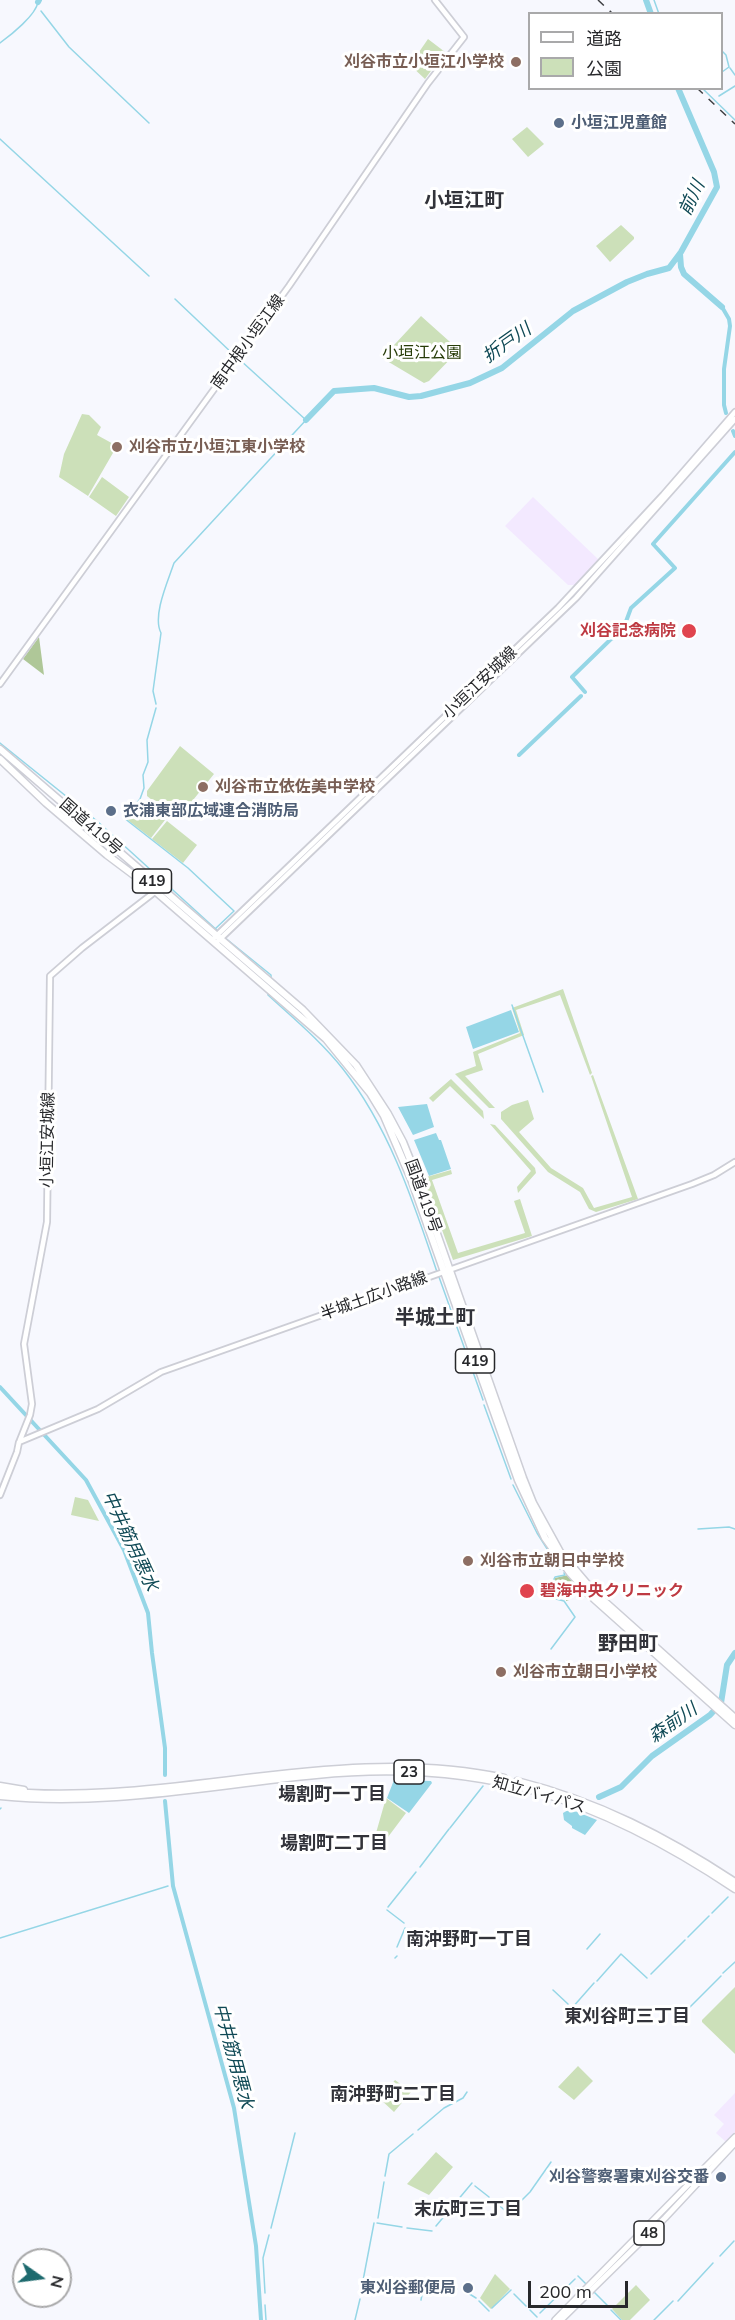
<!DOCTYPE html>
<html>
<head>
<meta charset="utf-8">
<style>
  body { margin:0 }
  #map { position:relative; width:735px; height:2320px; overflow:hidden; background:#f7f8fe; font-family:Mulish,"Noto Sans JP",sans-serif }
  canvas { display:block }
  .legend { position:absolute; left:528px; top:12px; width:195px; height:78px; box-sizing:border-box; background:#fff; border:2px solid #a9a9aa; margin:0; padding:8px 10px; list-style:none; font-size:18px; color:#27282b }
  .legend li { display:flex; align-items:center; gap:12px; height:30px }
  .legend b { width:30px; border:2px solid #a9a9aa }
  .north { position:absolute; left:12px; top:2248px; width:60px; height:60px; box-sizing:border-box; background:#fff; border:2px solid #a9a9aa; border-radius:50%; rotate:104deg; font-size:16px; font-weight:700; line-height:24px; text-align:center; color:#27282b }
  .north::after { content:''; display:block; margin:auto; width:21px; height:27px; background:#1d6a6e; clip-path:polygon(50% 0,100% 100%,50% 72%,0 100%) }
  .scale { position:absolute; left:528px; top:2281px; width:100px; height:27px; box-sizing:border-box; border:3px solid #27282b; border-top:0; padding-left:8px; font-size:18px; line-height:21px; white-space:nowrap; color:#27282b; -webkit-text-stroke:4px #fff; paint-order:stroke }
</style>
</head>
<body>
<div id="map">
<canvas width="735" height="2320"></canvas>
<ul class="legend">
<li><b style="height:8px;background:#fff"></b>道路</li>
<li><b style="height:16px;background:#cce0b9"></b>公園</li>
</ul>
<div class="north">N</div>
<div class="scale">200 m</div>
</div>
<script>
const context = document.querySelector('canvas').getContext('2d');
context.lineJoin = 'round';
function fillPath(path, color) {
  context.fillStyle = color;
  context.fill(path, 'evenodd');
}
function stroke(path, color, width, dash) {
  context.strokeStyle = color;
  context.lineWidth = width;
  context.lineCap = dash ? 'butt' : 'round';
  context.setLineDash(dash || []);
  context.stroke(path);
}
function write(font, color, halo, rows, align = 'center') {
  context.font = font + ' Mulish,"Noto Sans JP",sans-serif';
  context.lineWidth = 6;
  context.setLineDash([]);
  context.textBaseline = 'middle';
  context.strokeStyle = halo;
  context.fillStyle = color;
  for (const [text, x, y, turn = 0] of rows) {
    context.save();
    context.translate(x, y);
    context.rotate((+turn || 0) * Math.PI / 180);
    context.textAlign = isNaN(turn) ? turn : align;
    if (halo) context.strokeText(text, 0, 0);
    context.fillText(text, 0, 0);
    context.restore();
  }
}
const commercial = new Path2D(`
  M 533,497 L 599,560 L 575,585 L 568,585 L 505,526 Z
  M 735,2093 L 735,2132 L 726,2142 L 716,2133 L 724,2124 L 714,2115 Z`);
const green = new Path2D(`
  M 428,39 L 445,52 L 425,79 L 410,65 Z
  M 527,127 L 544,144 L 528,157 L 512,139 Z
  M 621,225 L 634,237 L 634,239 L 610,262 L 596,246 Z
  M 421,316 L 459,350 L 429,381 L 424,383 L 382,358 Z
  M 82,414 L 89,415 L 101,427 L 97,435 L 117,446 L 88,496 L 59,477 L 64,454 Z
  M 102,477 L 129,497 L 116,516 L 89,497 Z
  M 180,746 L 214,774 L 177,820 L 147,796 L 147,791 Z
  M 140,799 L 165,820 L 151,838 L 125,818 Z
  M 167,821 L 197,845 L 183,863 L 152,839 Z
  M 563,989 L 592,1073 L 590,1075 L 560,995 L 516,1010 L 524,1035 L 478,1054 L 483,1070 L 465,1076 L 495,1108 L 489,1108 L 455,1074 L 476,1066 L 473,1052 L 520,1033 L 512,1008 Z
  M 593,1075 L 638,1199 L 596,1212 L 589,1209 L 580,1192 L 548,1172 L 501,1119 L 501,1112 L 512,1105 L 528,1100 L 534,1119 L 519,1132 L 551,1168 L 583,1188 L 594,1208 L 632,1197 L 591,1076 Z
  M 451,1079 L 483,1111 L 484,1119 L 450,1086 L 433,1102 L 429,1098 Z
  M 490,1124 L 495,1125 L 535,1168 L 536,1173 L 518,1193 L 517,1187 L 531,1171 Z
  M 451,1170 L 452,1174 L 432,1180 L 458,1253 L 525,1233 L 514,1201 L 520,1199 L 532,1236 L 453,1260 L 423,1178 Z
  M 75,1497 L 88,1500 L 99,1521 L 71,1515 Z
  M 386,1798 L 406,1813 L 385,1841 L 376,1833 Z
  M 735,1987 L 735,2054 L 702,2022 L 702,2020 Z
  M 578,2066 L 593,2081 L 574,2100 L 558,2087 Z
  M 395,2080 L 411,2092 L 394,2112 L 380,2099 Z
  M 436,2152 L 453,2167 L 429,2195 L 407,2184 Z
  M 495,2274 L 510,2289 L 491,2309 L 480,2298 Z
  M 636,2285 L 650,2300 L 630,2320 L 622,2320 L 612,2309 Z`);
const forest = new Path2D(`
  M 39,637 L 44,675 L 23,659 Z
  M 568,1575 L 589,1598 L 588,1600 L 581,1592 L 575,1592 L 575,1588 L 569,1586 L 569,1600 L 566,1601 L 566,1595 L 561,1595 L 560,1588 L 555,1590 L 553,1583 L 555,1578 Z`);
const water = new Path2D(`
  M 511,1010 L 519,1032 L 473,1049 L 466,1027 Z
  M 427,1104 L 434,1127 L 413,1135 L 398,1107 Z
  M 436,1133 L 439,1140 L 441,1140 L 451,1169 L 429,1176 L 414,1140 Z
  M 394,1780 L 431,1781 L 432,1783 L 409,1813 L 387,1798 Z
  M 570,1809 L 597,1820 L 585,1835 L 572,1828 L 572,1826 L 564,1820 L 563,1813 Z`);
const stream = new Path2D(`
  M 654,0 L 659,14
  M 41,11 L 69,47 L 149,123
  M 0,43 C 11,35 36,15 38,2
  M 722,51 L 726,55 L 729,67 L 722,72
  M 730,68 L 735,75
  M 702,88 L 735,120
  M 719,96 L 735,86
  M 0,139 L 149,276
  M 175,299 L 234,355
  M 156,704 L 153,691 L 161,633 C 152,616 168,581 174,563 L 306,420 L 240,360
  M 156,708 L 147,740 L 148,762 L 143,775 L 144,788 L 140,799 L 124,818 L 188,868 L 234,911 L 215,929
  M 0,743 L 97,821 L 219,932
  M 224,937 L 271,975 L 271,978
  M 268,992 L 268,995 C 293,1018 321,1041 343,1069 C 390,1129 413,1201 437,1272
  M 512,1005 L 543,1092
  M 439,1277 L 483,1400
  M 484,1405 L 511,1479
  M 513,1485 L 537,1533 L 560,1569
  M 698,1529 L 729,1527 L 735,1529
  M 555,1594 L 552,1583 L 555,1577 L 565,1575 L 564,1573
  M 551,1649 L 575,1617 L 564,1601 L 556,1599
  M 0,1809 L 1,1808
  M 450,1828 L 483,1786
  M 420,1867 L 449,1829
  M 388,1907 L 416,1872
  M 387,1910 L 404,1923
  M 712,1913 L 728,1897
  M 688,1937 L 709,1916
  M 0,1938 L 168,1886
  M 397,1947 L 405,1928
  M 587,1949 L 600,1934
  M 395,1958 L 397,1956
  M 723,1973 L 735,1962
  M 651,1974 L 685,1940
  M 597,1981 L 621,1954 L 647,1978
  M 553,1990 L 568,2004
  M 572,2008 L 594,1983
  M 687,2010 L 721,1976
  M 418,2130 L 444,2108 L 463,2098 L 467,2092
  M 385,2176 L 389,2154 L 413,2134
  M 475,2186 L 489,2197
  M 494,2201 L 509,2214
  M 512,2210 L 530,2192 L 551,2162
  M 378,2218 L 384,2182
  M 377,2223 L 402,2227
  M 436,2226 L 472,2183
  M 271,2228 L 295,2133
  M 407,2228 L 432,2231
  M 720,2256 L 734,2241
  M 578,2276 L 586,2284
  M 429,2285 L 457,2289
  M 463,2290 L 476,2298
  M 361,2291 L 374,2223
  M 594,2292 L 608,2306
  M 265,2293 L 263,2258 L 269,2235
  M 514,2294 L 526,2306
  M 421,2300 L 424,2284
  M 479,2301 L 489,2311
  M 678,2301 L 713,2263
  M 265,2305 L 266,2320
  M 492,2308 L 511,2290
  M 530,2310 L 537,2317
  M 611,2310 L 621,2320
  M 540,2313 L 575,2279
  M 355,2320 L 360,2299
  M 654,2320 L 673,2301`);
const canal = new Path2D(`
  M 722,307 L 729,319 L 730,326 L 724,369 L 724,405 L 726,413
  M 733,431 L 735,436
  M 585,692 L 572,677 L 611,639 L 621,635 L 631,608 L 675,568 L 653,544 L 735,452
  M 519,755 L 581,696
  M 0,1387 L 86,1480 L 124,1550 L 148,1613 L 152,1653 L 165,1748 L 165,1775
  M 165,1801 L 173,1886 L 234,2108 L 256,2246 L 261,2320`);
const river = new Path2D(`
  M 646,0 L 651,14
  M 38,2 L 39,0
  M 680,254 L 681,267 L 684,274 L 722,307
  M 306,420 L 334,391 L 374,388 L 409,397 L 421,396 L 470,383 L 502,368 L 573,311 L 627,282 L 647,274 L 669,268 L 681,252 L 717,187 L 714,172 L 678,88
  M 599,1797 L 621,1787 L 652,1756 L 710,1715 L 721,1703 L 727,1665 L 735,1653`);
const secondary = new Path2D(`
  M 0,684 L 289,286 L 428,83 L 464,37 L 435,0
  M 212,940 L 558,608 L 663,495 L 735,412
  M 218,941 L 576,598 L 735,419
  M 20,1440 L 30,1415 L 32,1404 L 24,1344 L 47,1222 L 50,976 L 82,948 L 156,891
  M 0,1495 L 17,1452 L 19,1442 L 98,1409 L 161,1372 L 692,1184 L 714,1175 L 735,1162`);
const primary = new Path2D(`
  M 555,2320 L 735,2137
  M 561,2320 L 665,2218 L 735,2143`);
const trunk = new Path2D(`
  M 0,749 L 303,1010 L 356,1065 L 388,1114 L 403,1142 L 417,1177 L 523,1478 L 533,1503 L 560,1552 L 594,1592 L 735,1718
  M 0,759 L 46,803 L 107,855 L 155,891 L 326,1039 L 370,1093 L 384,1116 L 411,1179 L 518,1480 L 545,1538 L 570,1573 L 594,1599 L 735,1725
  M 517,1781 C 597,1801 667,1837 735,1882
  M 0,1786 L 24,1790
  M 0,1791 C 169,1808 336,1742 504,1778
  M 0,1796 C 106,1807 211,1785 316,1775 C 482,1758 599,1798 735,1889`);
const rail = new Path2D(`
  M 598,0 L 613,14
  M 697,88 L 735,124`);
const markers = [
  [516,62,6,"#8d6e63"],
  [559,123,6,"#5c6f8a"],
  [117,447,6,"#8d6e63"],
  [689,631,8,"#e0444e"],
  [203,787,6,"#8d6e63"],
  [111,811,6,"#5c6f8a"],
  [468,1561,6,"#8d6e63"],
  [527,1591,8,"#e0444e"],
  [501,1672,6,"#8d6e63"],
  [721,2177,6,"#5c6f8a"],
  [468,2288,6,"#5c6f8a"]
];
const shields = [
  [152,881,39],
  [475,1361,39],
  [409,1772,30],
  [649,2233,30]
];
const shieldNames = [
  ["419",152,881],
  ["419",475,1361],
  ["23",409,1772],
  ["48",649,2233]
];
const educationNames = [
  ["刈谷市立小垣江小学校",504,62,"right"],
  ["刈谷市立小垣江東小学校",129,447],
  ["刈谷市立依佐美中学校",215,787],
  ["刈谷市立朝日中学校",480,1561],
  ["刈谷市立朝日小学校",513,1672]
];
const serviceNames = [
  ["小垣江児童館",571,123],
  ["衣浦東部広域連合消防局",123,811],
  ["刈谷警察署東刈谷交番",709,2177,"right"],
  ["東刈谷郵便局",456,2288,"right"]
];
const streetNames = [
  ["南中根小垣江線",248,342,-54],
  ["小垣江安城線",480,683,-44],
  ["国道419号",91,827,41],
  ["小垣江安城線",48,1140,-89],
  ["国道419号",423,1196,70],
  ["半城土広小路線",374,1296,-20],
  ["知立バイパス",539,1795,16]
];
const parkNames = [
  ["小垣江公園",422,353]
];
const healthNames = [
  ["刈谷記念病院",676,631],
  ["碧海中央クリニック",540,1591,"left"]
];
const waterNames = [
  ["前川",692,198,-65],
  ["折戸川",507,343,-35],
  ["中井筋用悪水",130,1541,65],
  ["森前川",673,1723,-35],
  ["中井筋用悪水",233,2056,75]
];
const neighbourhoodNames = [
  ["場割町一丁目",332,1795],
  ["場割町二丁目",334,1844],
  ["南沖野町一丁目",469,1940],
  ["東刈谷町三丁目",627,2017],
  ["南沖野町二丁目",393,2095],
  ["末広町三丁目",468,2210]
];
const quarterNames = [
  ["小垣江町",464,201],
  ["半城土町",435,1318],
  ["野田町",628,1644]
];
fillPath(commercial, '#f3e9ff');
fillPath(green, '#cce0b9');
fillPath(forest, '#afc798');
fillPath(water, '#95d6e6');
stroke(stream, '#95d6e6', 1.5);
stroke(canal, '#95d6e6', 4);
stroke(river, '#95d6e6', 6);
stroke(secondary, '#cdced6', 8);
stroke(primary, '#cdced6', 8);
stroke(trunk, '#cdced6', 9);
stroke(secondary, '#fff', 4.5);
stroke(primary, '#fff', 5);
stroke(trunk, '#fff', 6);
stroke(rail, '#3e3f42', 1.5, [8, 8]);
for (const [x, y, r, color] of markers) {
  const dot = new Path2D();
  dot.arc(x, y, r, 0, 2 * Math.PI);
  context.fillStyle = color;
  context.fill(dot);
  stroke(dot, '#fff', 2);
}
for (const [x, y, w] of shields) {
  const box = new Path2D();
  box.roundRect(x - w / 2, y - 12, w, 24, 4.5);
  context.fillStyle = '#fff';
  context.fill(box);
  stroke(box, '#27282b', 1.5);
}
write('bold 15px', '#27282b', null, shieldNames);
write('bold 16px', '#785e54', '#fff', educationNames, 'left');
write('bold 16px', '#4e5e75', '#fff', serviceNames, 'left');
write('16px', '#27282b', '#fff', streetNames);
write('16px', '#273c08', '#fff', parkNames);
write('bold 16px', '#be3a42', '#fff', healthNames, 'right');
write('italic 18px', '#0f4955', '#fff', waterNames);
write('bold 18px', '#32333a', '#fff', neighbourhoodNames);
write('bold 20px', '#32333a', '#fff', quarterNames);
</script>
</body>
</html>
